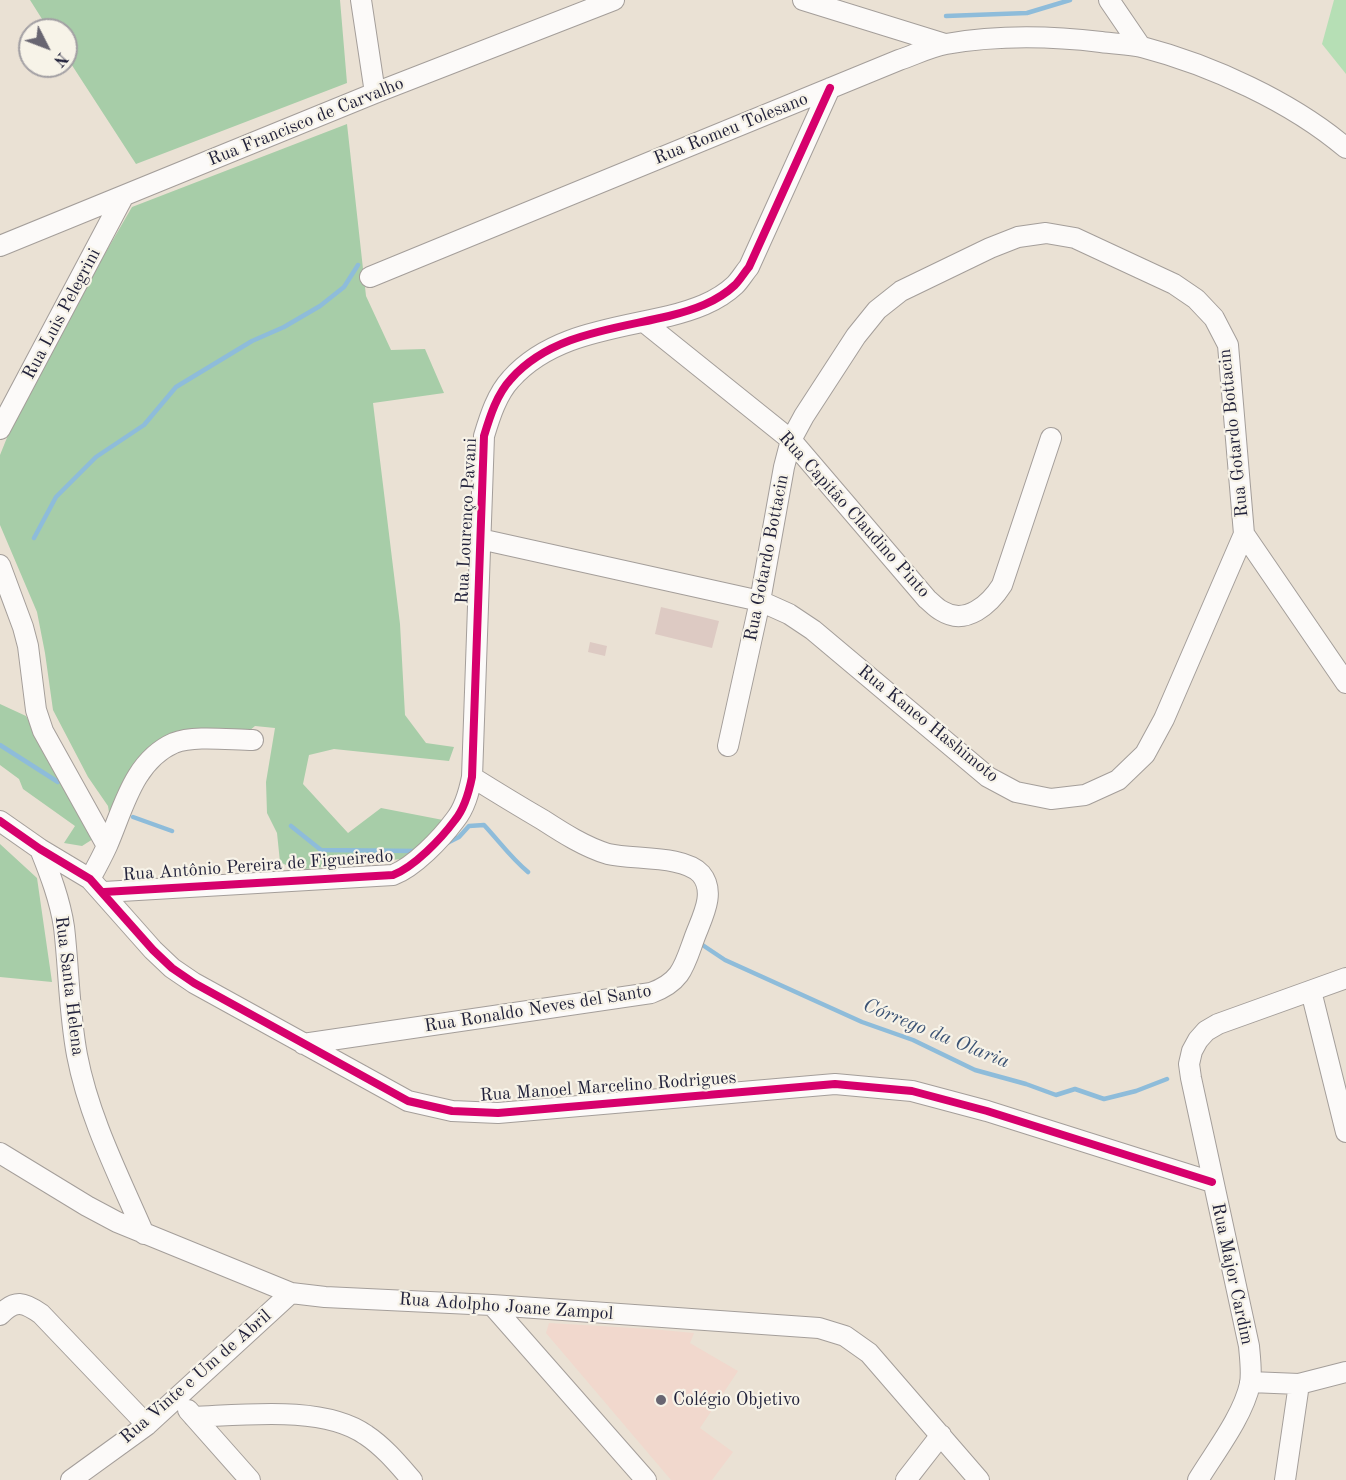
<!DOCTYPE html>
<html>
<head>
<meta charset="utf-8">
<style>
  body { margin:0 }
  #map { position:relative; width:1346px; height:1480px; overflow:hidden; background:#eae1d4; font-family:"Old Standard TT",serif }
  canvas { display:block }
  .north { position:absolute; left:18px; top:18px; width:60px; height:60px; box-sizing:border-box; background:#f7f3e8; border:2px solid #a29fa3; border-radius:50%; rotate:132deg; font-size:16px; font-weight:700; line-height:24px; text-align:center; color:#22223b }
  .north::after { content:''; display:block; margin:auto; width:21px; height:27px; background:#686571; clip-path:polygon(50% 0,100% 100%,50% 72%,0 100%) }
</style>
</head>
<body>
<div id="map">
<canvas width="1346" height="1480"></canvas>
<div class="north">N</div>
</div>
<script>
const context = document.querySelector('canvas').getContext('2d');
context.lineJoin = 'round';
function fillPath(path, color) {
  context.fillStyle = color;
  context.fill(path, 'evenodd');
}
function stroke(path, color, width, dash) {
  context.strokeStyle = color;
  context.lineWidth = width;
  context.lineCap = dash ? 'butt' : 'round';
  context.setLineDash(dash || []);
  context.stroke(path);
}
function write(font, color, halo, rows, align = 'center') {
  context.font = font + ' "Old Standard TT",serif';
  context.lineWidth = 4.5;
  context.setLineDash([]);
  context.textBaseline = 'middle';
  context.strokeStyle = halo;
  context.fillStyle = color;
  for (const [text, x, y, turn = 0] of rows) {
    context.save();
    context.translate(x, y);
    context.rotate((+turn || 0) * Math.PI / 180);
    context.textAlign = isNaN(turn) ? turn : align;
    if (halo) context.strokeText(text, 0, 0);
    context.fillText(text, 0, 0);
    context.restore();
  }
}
const built = new Path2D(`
  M 549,1323 L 651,1329 L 694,1333 L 690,1343 L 738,1371 L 700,1428 L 733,1452 L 712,1480 L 671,1480 L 546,1333 Z`);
const green = new Path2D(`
  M 1334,0 L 1346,0 L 1346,74 L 1322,44 Z`);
const forest = new Path2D(`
  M 30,0 L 340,0 L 347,83 L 136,164 L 66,56 L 66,30 L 49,30 Z
  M 347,124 L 366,296 L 391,350 L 425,349 L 444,393 L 373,403 L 400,624 L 405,715 L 426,743 L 454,747 L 449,761 L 334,749 L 309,755 L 303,784 L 348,833 L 381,808 L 443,820 L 411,858 L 296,870 L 280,862 L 277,833 L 267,813 L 266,782 L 275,728 L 255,726 L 243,736 L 171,738 L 111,825 L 108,806 L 88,777 L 53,710 L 45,653 L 37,612 L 0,525 L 0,455 L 27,388 L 132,207 Z
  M 0,704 L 26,716 L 75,801 L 93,839 L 82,846 L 64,843 L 75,826 L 23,789 L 19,779 L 0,765 Z
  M 0,844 L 37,878 L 52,982 L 0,977 Z`);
const stream = new Path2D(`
  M 946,16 L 1027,13 L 1070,0
  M 34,538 L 56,497 L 96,457 L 144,425 L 176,387 L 252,341 L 284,327 L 320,306 L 344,287 L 358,265
  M 0,745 L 58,782
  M 133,817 L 172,831
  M 291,826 L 321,850 L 417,851
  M 445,844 L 459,837 L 469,826 L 484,825 C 499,841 511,858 528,872
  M 701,944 L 725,960 L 862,1022 L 913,1040 L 975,1070 L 1026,1084 L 1056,1095 L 1075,1089 L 1104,1099 L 1136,1091 L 1167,1079`);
const building = new Path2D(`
  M 661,607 L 719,621 L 712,648 L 655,634 Z
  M 590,642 L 607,646 L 605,656 L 588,652 Z`);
const minor = new Path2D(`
  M 361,0 L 375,93
  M 803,0 L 945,44
  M 1109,0 L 1141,47
  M 0,246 L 375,93 L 614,0
  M 370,277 L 899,60 C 914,55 930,47 946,44 C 997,35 1051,36 1101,42 C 1115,44 1129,44 1142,47 C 1211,65 1292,102 1346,148
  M 644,322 L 791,440 L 927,599 C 932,603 936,608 942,611 C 966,626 990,604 1002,585 L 1051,438
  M 0,429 L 123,197
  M 480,539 L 760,601 L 789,614 L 813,630 L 988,777 L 1016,792 L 1051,799 L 1085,795 L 1118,780 L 1145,754 L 1164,719 L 1244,534
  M 0,565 L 23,627 L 28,646 L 36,710 L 43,731 L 107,846
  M 728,746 L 760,601 L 784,467 L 791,440 L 804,416 L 856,336 L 877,310 L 901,291 L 990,248 L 1018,237 L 1046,233 L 1075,238 L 1174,284 L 1196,299 L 1214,318 L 1228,345 L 1244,534 L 1346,683
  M 0,821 L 40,849 L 90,879 L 153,950 L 172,968 L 194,983 L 408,1101 L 452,1111 L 498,1113 L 835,1084 L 912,1091 L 987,1111 L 1212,1182
  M 40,849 C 50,874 60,900 64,927 C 69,970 69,1012 77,1055 C 89,1118 119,1176 144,1234
  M 90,879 C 96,868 102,857 107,846 C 123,810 133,761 174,743 C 194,735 231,740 253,740
  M 104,892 L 393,875 C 414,867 441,839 455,820 C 465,808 469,792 472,777 L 484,436 C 490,416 497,394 511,379 C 551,334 615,329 669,316 C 693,310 717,302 735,285 C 740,280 744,273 749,267 L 830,88
  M 1311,991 L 1346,1132
  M 303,1044 L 651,993 C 681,982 684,967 694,939 C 701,919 717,893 701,874 C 684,855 633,860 608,854 C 585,847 563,833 543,820 C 519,806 496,792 472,777
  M 0,1153 L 87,1206 L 117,1222 L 291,1293 L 325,1297 L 492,1305 L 819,1328 L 845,1336 L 869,1353 L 979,1480
  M 492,1305 L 646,1480
  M 0,1315 C 15,1299 24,1302 41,1314 L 147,1425
  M 1250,1382 L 1299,1384 L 1346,1372
  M 188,1410 L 250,1480
  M 194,1417 C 243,1415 324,1405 366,1435 C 384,1447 398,1464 412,1480
  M 71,1480 L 147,1425 L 291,1293
  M 906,1480 L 941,1435
  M 1198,1480 C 1215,1452 1243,1416 1250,1384 C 1252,1372 1250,1358 1249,1346 L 1191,1078 L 1189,1064 L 1192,1051 L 1198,1040 L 1206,1031 L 1218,1024 L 1346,978
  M 1285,1480 L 1299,1384`);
const cycleway = new Path2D(`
  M 0,821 L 40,849 L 90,879 L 153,950 L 172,968 L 194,983 L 408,1101 L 452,1111 L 498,1113 L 835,1084 L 912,1091 L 987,1111 L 1212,1182
  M 104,892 L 393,875 C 414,867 441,839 455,820 C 465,808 469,792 472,777 L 484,436 C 490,416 497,394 511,379 C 551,334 615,329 669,316 C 693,310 717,302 735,285 C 740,280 744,273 749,267 L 830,88`);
const markers = [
  [661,1400,6,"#686571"]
];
const streetNames = [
  ["Rua Francisco de Carvalho",306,122,-22],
  ["Rua Romeu Tolesano",731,129,-22],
  ["Rua Luis Pelegrini",62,314,-62],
  ["Rua Gotardo Bottacin",1234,433,-96],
  ["Rua Capitão Claudino Pinto",854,515,48],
  ["Rua Lourenço Pavani",467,521,-87],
  ["Rua Gotardo Bottacin",767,558,-79],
  ["Rua Kaneo Hashimoto",928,724,39],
  ["Rua Antônio Pereira de Figueiredo",258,866,-4],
  ["Rua Santa Helena",69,986,83],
  ["Rua Ronaldo Neves del Santo",538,1009,-9],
  ["Rua Manoel Marcelino Rodrigues",608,1087,-4],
  ["Rua Major Cardim",1232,1274,78],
  ["Rua Adolpho Joane Zampol",506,1307,4],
  ["Rua Vinte e Um de Abril",196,1377,-41]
];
const poiNames = [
  ["Colégio Objetivo",673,1400]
];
const waterNames = [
  ["Córrego da Olaria",936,1034,22]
];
fillPath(built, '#f1d8cd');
fillPath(green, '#b6dfb5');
fillPath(forest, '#a7cda8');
stroke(stream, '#8ebcda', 4.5);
fillPath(building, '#ddcac3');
stroke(minor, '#a49e9a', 22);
stroke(minor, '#fcfaf9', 20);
stroke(cycleway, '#d6006c', 8);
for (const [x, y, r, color] of markers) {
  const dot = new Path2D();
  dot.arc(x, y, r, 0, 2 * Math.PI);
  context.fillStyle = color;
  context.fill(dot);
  stroke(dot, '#f7f3e8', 2);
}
write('18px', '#22223b', '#f7f3e8', streetNames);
write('18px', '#22223b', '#f7f3e8', poiNames, 'left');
write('italic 20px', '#3a5274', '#f7f3e8', waterNames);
</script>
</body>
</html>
